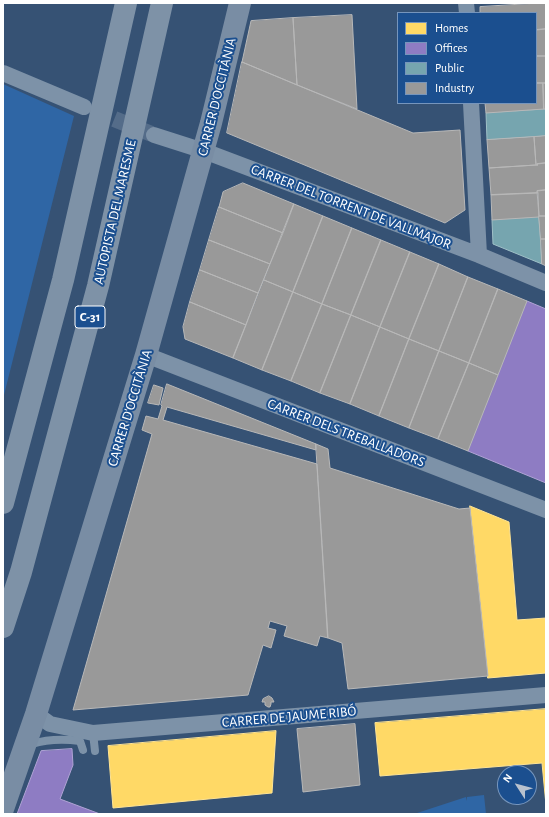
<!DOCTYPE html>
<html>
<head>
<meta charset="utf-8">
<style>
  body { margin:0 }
  #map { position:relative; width:549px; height:817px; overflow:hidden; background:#365274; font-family:"Alegreya Sans",sans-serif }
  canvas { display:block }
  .frame { position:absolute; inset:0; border:4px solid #fff; pointer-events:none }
  .legend { position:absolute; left:397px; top:12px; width:140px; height:92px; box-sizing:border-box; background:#1b4f8f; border:1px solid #7695bc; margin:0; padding:5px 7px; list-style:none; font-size:12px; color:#fff }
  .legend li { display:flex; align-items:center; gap:8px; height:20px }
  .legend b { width:20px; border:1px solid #7695bc }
  .north { position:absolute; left:497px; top:765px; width:40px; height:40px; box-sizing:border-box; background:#1b4f8f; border:1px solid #7695bc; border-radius:50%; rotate:306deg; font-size:11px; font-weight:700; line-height:16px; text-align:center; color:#fff }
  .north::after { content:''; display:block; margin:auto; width:14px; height:18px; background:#b9c2ce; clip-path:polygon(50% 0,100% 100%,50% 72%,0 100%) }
</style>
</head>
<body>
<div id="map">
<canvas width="549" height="817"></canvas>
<div class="frame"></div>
<ul class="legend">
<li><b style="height:11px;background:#ffd966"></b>Homes</li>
<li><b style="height:11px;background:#8e7cc3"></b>Offices</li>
<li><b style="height:11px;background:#76a5af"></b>Public</li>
<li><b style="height:11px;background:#999"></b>Industry</li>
</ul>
<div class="north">N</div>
</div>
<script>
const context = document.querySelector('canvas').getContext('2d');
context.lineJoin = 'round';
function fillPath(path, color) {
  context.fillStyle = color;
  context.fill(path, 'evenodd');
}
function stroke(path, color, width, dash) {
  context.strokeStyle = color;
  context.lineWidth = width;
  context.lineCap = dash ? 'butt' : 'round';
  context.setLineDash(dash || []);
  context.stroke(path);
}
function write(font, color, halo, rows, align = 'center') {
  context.font = font + ' "Alegreya Sans",sans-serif';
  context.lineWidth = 4;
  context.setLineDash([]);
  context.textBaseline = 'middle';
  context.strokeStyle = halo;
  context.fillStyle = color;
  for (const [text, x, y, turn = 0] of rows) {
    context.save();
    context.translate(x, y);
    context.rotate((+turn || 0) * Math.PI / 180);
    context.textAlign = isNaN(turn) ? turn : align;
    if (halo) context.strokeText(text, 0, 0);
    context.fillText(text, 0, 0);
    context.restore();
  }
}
const green = new Path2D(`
  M 3,84 L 74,116 L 3,399 Z
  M 484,795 L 486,814 L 414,814 L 466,797 L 467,801 L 467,797 Z`);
const homes = new Path2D(`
  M 470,506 L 509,522 L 517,620 L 546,618 L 546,673 L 488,678 Z
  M 546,709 L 546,805 L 542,763 L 380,776 L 375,723 Z
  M 276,731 L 272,793 L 113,808 L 108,746 Z`);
const offices = new Path2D(`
  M 527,301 L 546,309 L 546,483 L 468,451 Z
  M 72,749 L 73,765 L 60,799 L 100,814 L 17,814 L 41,751 Z`);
const public = new Path2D(`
  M 544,109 L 546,109 L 546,136 L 487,140 L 486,113 Z
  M 539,217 L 542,264 L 493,244 L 492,220 Z`);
const industry = new Path2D(`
  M 546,3 L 546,29 L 536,30 L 536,13 L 480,13 L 480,7 Z
  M 352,15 L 357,109 L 297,85 L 293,18 Z
  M 293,18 L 297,85 L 242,62 L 251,21 Z
  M 546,29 L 546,56 L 536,56 L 536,30 Z
  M 536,56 L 546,56 L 546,83 L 536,83 Z
  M 242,62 L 413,133 L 460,130 L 465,210 L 445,223 L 227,133 Z
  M 536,83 L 543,83 L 544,109 L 486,113 L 485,103 L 536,103 Z
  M 543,83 L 546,83 L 546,109 L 544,109 Z
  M 546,136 L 546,163 L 537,164 L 538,165 L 536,165 L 534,137 Z
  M 534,137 L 536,165 L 489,168 L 487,140 Z
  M 546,163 L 546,190 L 537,191 L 538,193 L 491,195 L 489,168 L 536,165 L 538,165 L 537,164 Z
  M 243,183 L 294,204 L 283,233 L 219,207 L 223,192 Z
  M 546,190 L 546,216 L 539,216 L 537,191 Z
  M 538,193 L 539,217 L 492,220 L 491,195 Z
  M 294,204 L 323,216 L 293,292 L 264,280 Z
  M 219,207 L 283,233 L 270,264 L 209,240 Z
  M 323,216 L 352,228 L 322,304 L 293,292 Z
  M 539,216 L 546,216 L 546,239 L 541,239 Z
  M 352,228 L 381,240 L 351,315 L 322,304 Z
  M 541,239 L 546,239 L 546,266 L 542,264 Z
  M 209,240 L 270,264 L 258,293 L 200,270 Z
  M 381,240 L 410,252 L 380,327 L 351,315 Z
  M 410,252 L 439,264 L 409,339 L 380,327 Z
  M 439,264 L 468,277 L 439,351 L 409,339 Z
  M 200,270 L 258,293 L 246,325 L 190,302 Z
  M 468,277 L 498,289 L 469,363 L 439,351 Z
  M 264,280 L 293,292 L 262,370 L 233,358 Z
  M 498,289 L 527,301 L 498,375 L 469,363 Z
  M 293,292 L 322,304 L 291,381 L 262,370 Z
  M 190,302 L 246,325 L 233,358 L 185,339 L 183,327 Z
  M 322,304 L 351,315 L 320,393 L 291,381 Z
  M 351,315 L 380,327 L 350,404 L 320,393 Z
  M 380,327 L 409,339 L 379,416 L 350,404 Z
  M 409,339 L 439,351 L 409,428 L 379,416 Z
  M 439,351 L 469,363 L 438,439 L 409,428 Z
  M 469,363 L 498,375 L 468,451 L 438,439 Z
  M 167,384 L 316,444 L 316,450 L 167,407 L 163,420 L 317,464 L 328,638 L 320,636 L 317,646 L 284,636 L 287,626 L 270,621 L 268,628 L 276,630 L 271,648 L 263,645 L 248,695 L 73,710 L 152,434 L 142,430 L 146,416 L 158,419 L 162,406 L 161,405 Z
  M 154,385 L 163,388 L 159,405 L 148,403 Z
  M 316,444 L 328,449 L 330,468 L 459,509 L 470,508 L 488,676 L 348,689 L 342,643 L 328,638 Z
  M 269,696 L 272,698 L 274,702 L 271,702 L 271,704 L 270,707 L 268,707 L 265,705 L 265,702 L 262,702 L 263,699 Z
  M 355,724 L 360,785 L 303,792 L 297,729 Z`);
const streetTunnel = new Path2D(`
  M 92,110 L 154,135`);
const lane = new Path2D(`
  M 93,733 L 95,751
  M 30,748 L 32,744 C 48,739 64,739 80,741 L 83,750`);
const street = new Path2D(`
  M 466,3 L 467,13
  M 3,73 L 84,107
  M 471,103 L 479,255
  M 154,135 L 204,151 L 479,255 L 546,283
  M 146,355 L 546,510
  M 36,714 L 50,724 L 93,733 L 546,695`);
const secondary = new Path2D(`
  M 3,809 L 36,714 L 146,355 L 211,123 L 240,3`);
const highway = new Path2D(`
  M 3,503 L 63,280 L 126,3
  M 3,627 L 21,572 L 98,286 L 162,3`);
const shields = [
  [90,317,30]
];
const shieldNames = [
  ["C-31",90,317]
];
const streetNames = [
  ["CARRER D'OCCITÀNIA",217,97,-76],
  ["CARRER DEL TORRENT DE VALLMAJOR",351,207,21],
  ["AUTOPISTA DEL MARESME",115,212,-77],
  ["CARRER D'OCCITÀNIA",130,408,-73],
  ["CARRER DELS TREBALLADORS",346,433,21],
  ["CARRER DE JAUME RIBÓ",289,717,-5]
];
fillPath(green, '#2f66a5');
fillPath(homes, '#ffd966');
stroke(homes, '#ffe494', 1);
fillPath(offices, '#8e7cc3');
stroke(offices, '#b0a3d5', 1);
fillPath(public, '#76a5af');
stroke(public, '#9fc0c7', 1);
fillPath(industry, '#999');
stroke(industry, '#b8b8b8', 1);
stroke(streetTunnel, '#546c89', 16, [16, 8]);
stroke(lane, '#7d92a8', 8);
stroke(street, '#7d92a8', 16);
stroke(secondary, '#798da4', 22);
stroke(highway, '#7e92a7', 22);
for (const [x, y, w] of shields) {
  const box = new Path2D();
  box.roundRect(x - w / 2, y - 11, w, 22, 3);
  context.fillStyle = '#1b4f8f';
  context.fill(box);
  stroke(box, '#fff', 1);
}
write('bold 13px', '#fff', null, shieldNames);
write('14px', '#fff', '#1b4f8f', streetNames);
</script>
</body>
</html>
